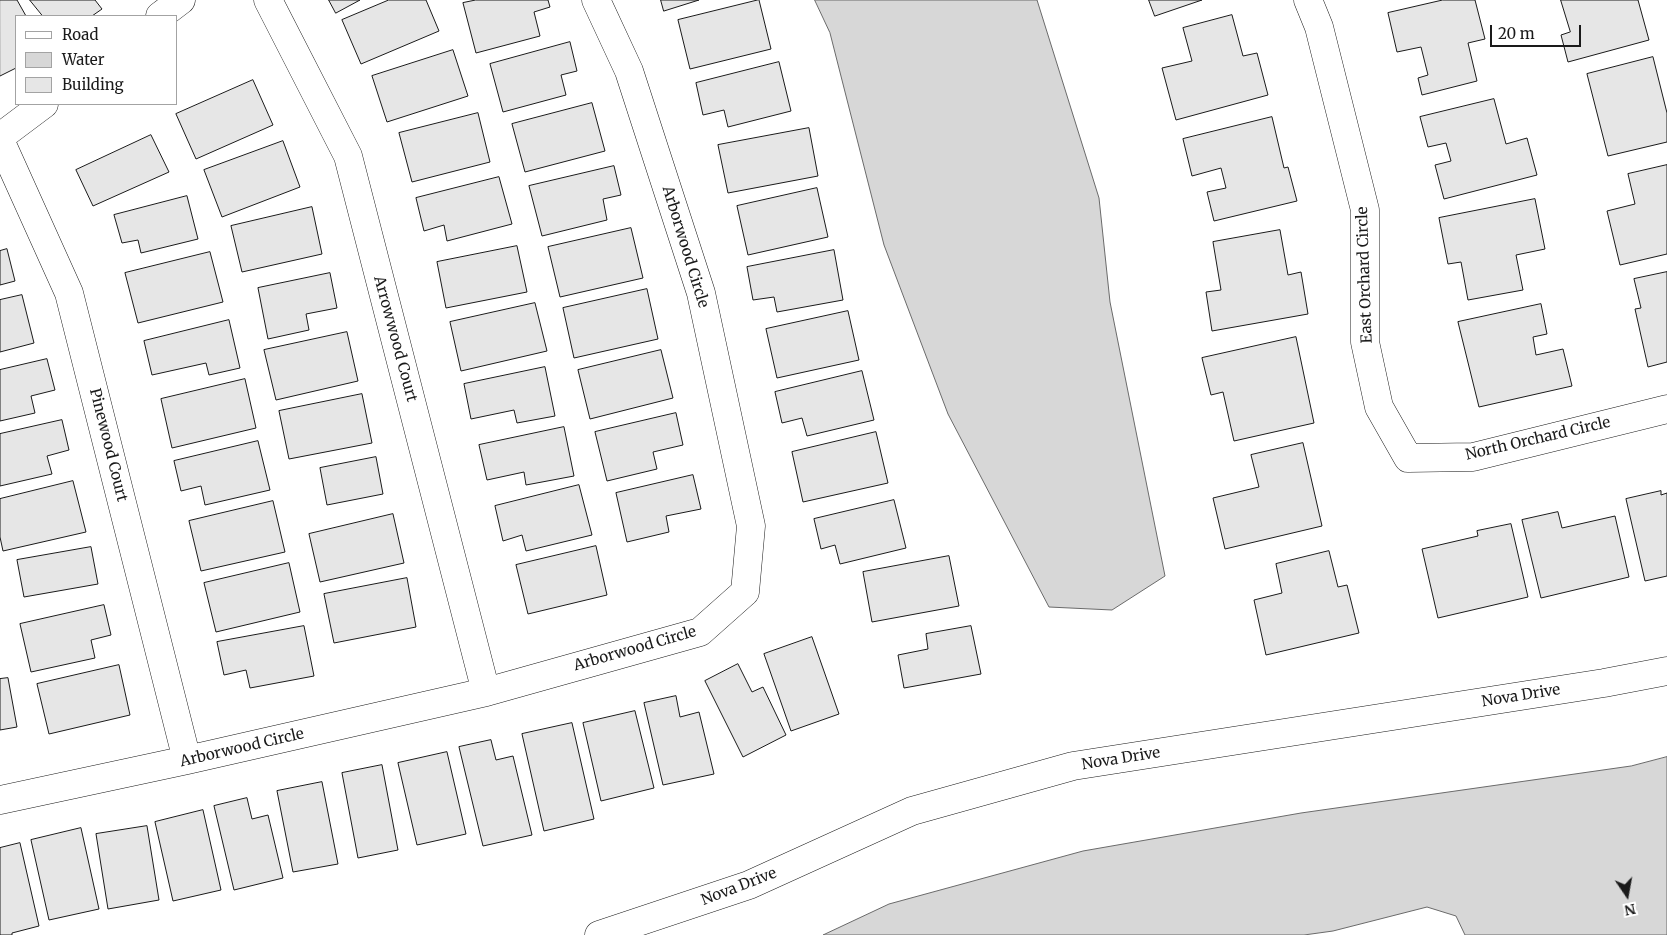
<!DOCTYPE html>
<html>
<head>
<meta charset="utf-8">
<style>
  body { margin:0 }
  #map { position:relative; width:1667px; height:935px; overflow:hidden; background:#fff; font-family:Merriweather,serif }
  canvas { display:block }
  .legend { position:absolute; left:15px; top:15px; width:162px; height:90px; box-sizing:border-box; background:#fff; border:1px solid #a3a3a3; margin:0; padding:6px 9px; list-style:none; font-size:15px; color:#1a1a1a }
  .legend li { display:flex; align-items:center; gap:10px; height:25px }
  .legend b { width:25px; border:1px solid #a3a3a3 }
  .north { position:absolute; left:1602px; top:870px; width:50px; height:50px; -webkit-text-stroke:4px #fff; paint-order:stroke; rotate:168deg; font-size:14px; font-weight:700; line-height:20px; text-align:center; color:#1a1a1a }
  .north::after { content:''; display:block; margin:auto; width:18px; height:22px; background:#1a1a1a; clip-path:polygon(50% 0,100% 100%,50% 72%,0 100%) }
  .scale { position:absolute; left:1490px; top:25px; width:91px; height:22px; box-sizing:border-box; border:2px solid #1a1a1a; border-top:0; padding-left:6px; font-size:15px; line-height:18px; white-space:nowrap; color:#1a1a1a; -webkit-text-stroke:4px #fff; paint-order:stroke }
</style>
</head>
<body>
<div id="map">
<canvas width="1667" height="935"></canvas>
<ul class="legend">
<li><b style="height:6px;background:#fff"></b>Road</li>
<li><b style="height:14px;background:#d7d7d7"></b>Water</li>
<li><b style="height:14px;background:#e6e6e6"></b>Building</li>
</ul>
<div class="north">N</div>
<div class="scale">20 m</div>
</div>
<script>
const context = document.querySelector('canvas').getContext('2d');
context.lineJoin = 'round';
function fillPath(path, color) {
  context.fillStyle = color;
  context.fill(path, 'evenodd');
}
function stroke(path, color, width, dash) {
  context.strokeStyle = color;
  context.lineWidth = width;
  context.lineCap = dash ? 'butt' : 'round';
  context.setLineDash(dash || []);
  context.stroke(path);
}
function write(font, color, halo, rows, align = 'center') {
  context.font = font + ' Merriweather,serif';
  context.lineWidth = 4;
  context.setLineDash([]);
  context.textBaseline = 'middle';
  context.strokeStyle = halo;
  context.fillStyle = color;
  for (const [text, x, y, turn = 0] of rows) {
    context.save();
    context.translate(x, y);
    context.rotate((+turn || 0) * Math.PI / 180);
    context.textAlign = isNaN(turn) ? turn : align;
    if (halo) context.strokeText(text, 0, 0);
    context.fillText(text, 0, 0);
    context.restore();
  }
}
const water = new Path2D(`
  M 815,0 L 1037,0 L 1099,198 L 1110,302 L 1165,576 L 1112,610 L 1049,607 L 948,414 L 884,245 L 830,33 Z
  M 1667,757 L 1667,935 L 1465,935 L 1456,916 L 1427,907 L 1333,931 L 1304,935 L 823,935 L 889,904 L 1083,851 L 1301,813 L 1631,766 Z`);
const building = new Path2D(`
  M 0,0 L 17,0 L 26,16 L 16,16 L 16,68 L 0,76 Z
  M 30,0 L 95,0 L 102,9 L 92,16 L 43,16 Z
  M 329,0 L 360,0 L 336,13 Z
  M 389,0 L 426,0 L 439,31 L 361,64 L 342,20 Z
  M 476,0 L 548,0 L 550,7 L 534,12 L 540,36 L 476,53 L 463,3 Z
  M 661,0 L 699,0 L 664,11 Z
  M 759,0 L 771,49 L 690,69 L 678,20 Z
  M 1149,0 L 1202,0 L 1155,16 Z
  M 1443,0 L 1475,0 L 1485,39 L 1468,43 L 1477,81 L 1422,95 L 1418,78 L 1428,75 L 1421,47 L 1397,52 L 1388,13 Z
  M 1561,0 L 1638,0 L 1649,40 L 1568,62 L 1561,35 L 1570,32 Z
  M 1232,15 L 1243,56 L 1257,53 L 1268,95 L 1176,120 L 1162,68 L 1192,61 L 1183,28 Z
  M 570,42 L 577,71 L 561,75 L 566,95 L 503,112 L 490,64 Z
  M 453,50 L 468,96 L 387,122 L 372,76 Z
  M 1653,57 L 1667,113 L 1667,142 L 1608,156 L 1587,74 Z
  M 779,62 L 791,111 L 728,127 L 724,110 L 703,115 L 696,83 Z
  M 253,80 L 273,125 L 196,159 L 176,114 Z
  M 1494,99 L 1506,144 L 1527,138 L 1537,175 L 1444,199 L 1435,165 L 1451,161 L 1446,143 L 1428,147 L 1420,117 Z
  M 592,103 L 605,151 L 525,172 L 512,124 Z
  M 478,113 L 490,162 L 412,182 L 399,133 Z
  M 1272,117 L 1284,168 L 1288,167 L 1297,201 L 1214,221 L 1207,192 L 1226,188 L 1221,168 L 1192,176 L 1183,139 Z
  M 809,128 L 818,176 L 728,193 L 718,145 Z
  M 151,135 L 169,172 L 93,206 L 76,170 Z
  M 283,141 L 300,187 L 222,217 L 204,170 Z
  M 1667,165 L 1667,254 L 1620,265 L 1607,211 L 1635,204 L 1628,174 Z
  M 614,166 L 621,195 L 603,199 L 607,220 L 542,236 L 529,186 Z
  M 499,177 L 512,224 L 447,241 L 444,225 L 424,231 L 416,198 Z
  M 817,188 L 828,237 L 748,255 L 737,206 Z
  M 187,196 L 198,239 L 141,253 L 138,240 L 122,243 L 114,215 Z
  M 1535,199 L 1545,249 L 1516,255 L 1523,290 L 1468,300 L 1461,262 L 1448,264 L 1439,218 Z
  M 312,207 L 322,254 L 242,272 L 231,226 Z
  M 631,228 L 643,278 L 560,297 L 548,247 Z
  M 1280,230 L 1288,275 L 1301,272 L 1308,314 L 1212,331 L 1206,292 L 1221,290 L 1213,242 Z
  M 517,246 L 527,292 L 446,308 L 437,262 Z
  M 7,249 L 15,281 L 0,285 L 0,251 Z
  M 834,250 L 843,300 L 777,312 L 774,297 L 753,300 L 747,267 Z
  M 210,252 L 223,302 L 138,323 L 125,273 Z
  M 1667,272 L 1667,362 L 1648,367 L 1635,309 L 1641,308 L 1634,279 Z
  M 330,273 L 337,308 L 306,314 L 309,330 L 268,339 L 258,288 Z
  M 647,289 L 658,339 L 574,358 L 563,308 Z
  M 22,295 L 34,343 L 0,352 L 0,300 Z
  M 535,303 L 547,351 L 461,371 L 450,322 Z
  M 1541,304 L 1547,334 L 1533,337 L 1536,355 L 1563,349 L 1572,386 L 1479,407 L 1458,322 Z
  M 848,311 L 859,360 L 777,378 L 766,329 Z
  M 229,320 L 240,368 L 209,375 L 206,363 L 152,375 L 144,341 Z
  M 347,332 L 358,381 L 276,400 L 264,350 Z
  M 1296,337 L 1314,423 L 1234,441 L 1223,392 L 1211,395 L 1202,358 Z
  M 661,350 L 673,398 L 590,419 L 578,370 Z
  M 47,359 L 55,390 L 31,396 L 35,413 L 0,421 L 0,370 Z
  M 545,367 L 555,416 L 517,423 L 514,410 L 471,419 L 464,384 Z
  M 862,371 L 874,420 L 807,436 L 802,418 L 782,423 L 775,392 Z
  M 245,379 L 256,428 L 172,448 L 161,399 Z
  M 362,394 L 372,443 L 289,459 L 279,411 Z
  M 676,413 L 683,445 L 653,452 L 657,469 L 607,481 L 595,432 Z
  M 62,420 L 69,450 L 47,456 L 52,474 L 0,486 L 0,434 Z
  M 564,427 L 574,476 L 526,485 L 524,472 L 487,480 L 479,445 Z
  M 876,432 L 888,483 L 803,502 L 792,452 Z
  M 258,441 L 270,490 L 205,505 L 201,486 L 181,491 L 174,461 Z
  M 1303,443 L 1322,526 L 1225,549 L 1213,498 L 1259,487 L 1251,455 Z
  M 376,457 L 383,494 L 327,505 L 320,468 Z
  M 693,475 L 701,509 L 666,516 L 669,532 L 627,542 L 616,493 Z
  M 73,481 L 86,532 L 3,551 L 0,537 L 0,499 Z
  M 579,485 L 592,535 L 526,551 L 522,535 L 503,541 L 495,506 Z
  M 1661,491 L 1661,495 L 1667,493 L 1667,576 L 1645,581 L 1626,499 Z
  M 894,500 L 906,548 L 840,564 L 835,545 L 821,549 L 814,519 Z
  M 273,501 L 285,552 L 201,571 L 189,521 Z
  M 1558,512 L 1562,528 L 1615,516 L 1629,577 L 1541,598 L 1522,520 Z
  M 393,514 L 404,563 L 320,582 L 309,534 Z
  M 1511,524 L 1528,597 L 1438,618 L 1422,549 L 1478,536 L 1477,531 Z
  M 596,546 L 607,595 L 528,614 L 516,565 Z
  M 91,547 L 98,584 L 24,597 L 17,560 Z
  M 1329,551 L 1338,587 L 1347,585 L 1359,633 L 1266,655 L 1254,600 L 1282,593 L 1276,564 Z
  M 949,556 L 959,606 L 872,622 L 863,572 Z
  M 289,563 L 300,612 L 216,632 L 204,583 Z
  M 407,578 L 416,627 L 334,643 L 324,594 Z
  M 104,605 L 111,635 L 91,640 L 95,658 L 31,672 L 20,624 Z
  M 304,626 L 314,676 L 250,688 L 246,670 L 224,675 L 217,642 Z
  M 971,626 L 981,674 L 904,688 L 898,655 L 928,649 L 926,634 Z
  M 812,637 L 839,714 L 791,731 L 764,654 Z
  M 738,664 L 752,692 L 763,687 L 786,735 L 743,757 L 705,681 Z
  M 119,665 L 130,715 L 49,734 L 37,684 Z
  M 8,678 L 17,727 L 0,730 L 0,679 Z
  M 676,696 L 680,717 L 699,712 L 714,774 L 663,785 L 644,703 Z
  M 635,711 L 654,788 L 601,801 L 583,723 Z
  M 572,723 L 594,819 L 544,831 L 522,734 Z
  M 491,740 L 496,760 L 513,756 L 532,835 L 483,846 L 459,747 Z
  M 447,752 L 466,834 L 417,845 L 398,763 Z
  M 382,765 L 398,850 L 358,858 L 342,773 Z
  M 322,782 L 338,864 L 293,872 L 277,791 Z
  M 247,798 L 252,819 L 268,815 L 283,878 L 234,890 L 214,806 Z
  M 203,810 L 221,890 L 173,901 L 155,822 Z
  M 147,826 L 159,900 L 108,909 L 96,834 Z
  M 81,828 L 99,909 L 49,920 L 31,840 Z
  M 20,843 L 39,926 L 12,933 L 12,935 L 0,935 L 0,848 Z`);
const minor = new Path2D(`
  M 268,0 L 348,156 L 486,692
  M 1308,0 L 1319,27 L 1365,210 L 1365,342 L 1379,407 L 1408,458 L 1473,457 L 1667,409
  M 160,16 L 181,0
  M 0,137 L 44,104
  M 0,140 L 69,293 L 187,760
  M 0,800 L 187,760 L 486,692 L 700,632 L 745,592 L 751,526 L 701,293 L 629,71 L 596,0
  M 599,935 L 749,885 L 912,811 L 1073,766 L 1604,683 L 1667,671`);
const streetNames = [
  ["Arborwood Circle",685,247,73],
  ["East Orchard Circle",1365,275,-92],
  ["Arrowwood Court",395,339,75],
  ["North Orchard Circle",1538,439,-13],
  ["Pinewood Court",108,445,76],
  ["Arborwood Circle",635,649,-16],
  ["Nova Drive",1521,696,-9],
  ["Arborwood Circle",242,748,-13],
  ["Nova Drive",1121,759,-9],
  ["Nova Drive",739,887,-21]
];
fillPath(water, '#d7d7d7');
stroke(water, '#6a6a6a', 1);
fillPath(building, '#e6e6e6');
stroke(building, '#1a1a1a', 1);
stroke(minor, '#1a1a1a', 29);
stroke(minor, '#fff', 28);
write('15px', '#1a1a1a', '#fff', streetNames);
</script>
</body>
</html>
